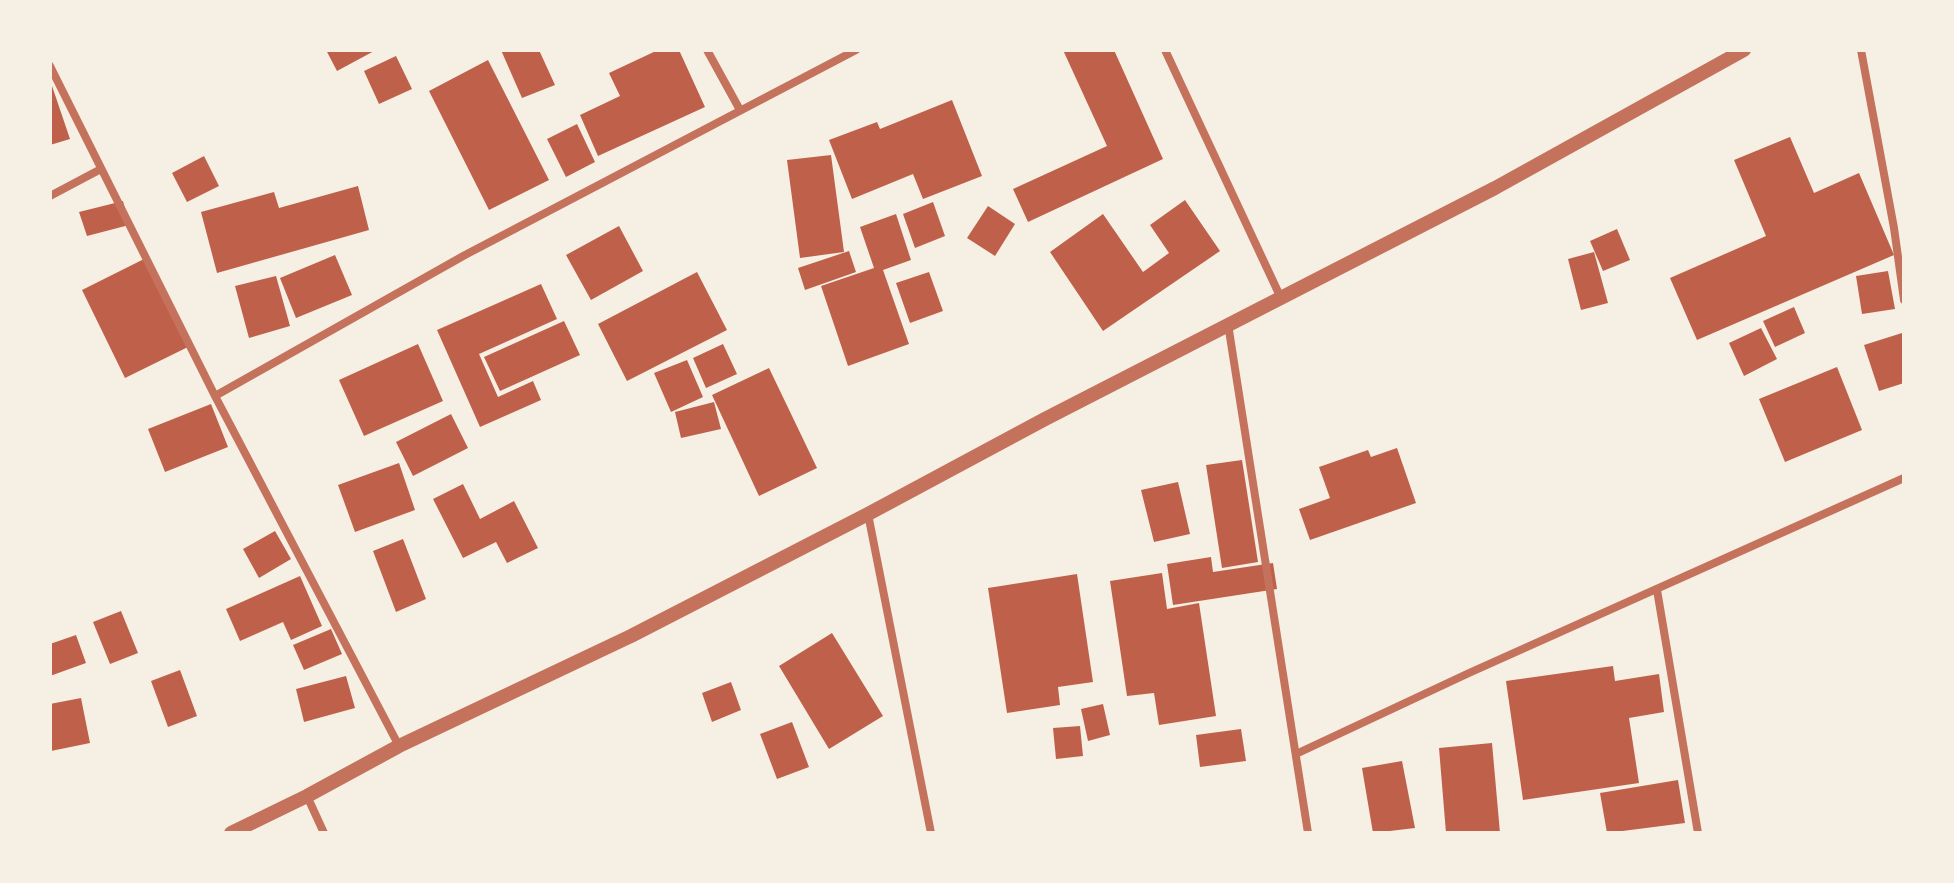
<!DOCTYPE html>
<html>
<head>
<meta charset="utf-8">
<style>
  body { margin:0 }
  #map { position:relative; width:1954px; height:883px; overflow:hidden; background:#f6efe4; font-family:Jost,sans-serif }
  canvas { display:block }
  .frame { position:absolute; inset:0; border:52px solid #f6efe4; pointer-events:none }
</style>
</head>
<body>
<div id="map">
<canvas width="1954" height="883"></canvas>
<div class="frame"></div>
</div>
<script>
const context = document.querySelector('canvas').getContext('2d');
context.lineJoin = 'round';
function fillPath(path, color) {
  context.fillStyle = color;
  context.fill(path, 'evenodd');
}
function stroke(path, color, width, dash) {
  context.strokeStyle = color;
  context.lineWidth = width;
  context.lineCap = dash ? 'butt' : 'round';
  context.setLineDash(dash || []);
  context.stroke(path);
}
const building = new Path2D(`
  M 326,50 L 376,50 L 337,71 Z
  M 501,50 L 539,50 L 555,85 L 522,98 Z
  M 658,50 L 679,50 L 705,107 L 598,156 L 580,115 L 620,96 L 609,73 Z
  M 1063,50 L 1114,50 L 1163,159 L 1028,222 L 1013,189 L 1107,146 Z
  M 396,56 L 412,89 L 379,104 L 364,71 Z
  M 488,60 L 549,180 L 489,210 L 429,91 Z
  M 50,80 L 70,139 L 50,145 Z
  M 952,100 L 982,176 L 923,199 L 913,174 L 852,199 L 829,140 L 877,122 L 880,129 Z
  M 577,124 L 595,162 L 566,177 L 547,139 Z
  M 1790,137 L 1814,193 L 1859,173 L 1894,255 L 1697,340 L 1670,278 L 1766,236 L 1734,160 Z
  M 831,155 L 844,252 L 800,258 L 787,160 Z
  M 204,156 L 219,186 L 187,202 L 172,173 Z
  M 358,186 L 369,230 L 217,273 L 201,212 L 274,192 L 279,208 Z
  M 1185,200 L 1220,251 L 1103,331 L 1050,252 L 1103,214 L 1143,272 L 1169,253 L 1150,225 Z
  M 123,201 L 129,225 L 87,236 L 79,212 Z
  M 933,202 L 945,236 L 915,248 L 903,214 Z
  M 988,206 L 1015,224 L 995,256 L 967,238 Z
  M 896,214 L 911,260 L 883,270 L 909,344 L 848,366 L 821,286 L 874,268 L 860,227 Z
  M 619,226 L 643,271 L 591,300 L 566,255 Z
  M 1617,229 L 1630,260 L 1603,271 L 1590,241 Z
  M 849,251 L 856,272 L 805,290 L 798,268 Z
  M 1594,252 L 1608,303 L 1581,310 L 1568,259 Z
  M 335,255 L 352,295 L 296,318 L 280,278 Z
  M 146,258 L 190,346 L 125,378 L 82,290 Z
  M 1888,271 L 1895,309 L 1862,314 L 1856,276 Z
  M 697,272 L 727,330 L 627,381 L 598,324 Z
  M 929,272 L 943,311 L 910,323 L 896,283 Z
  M 276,276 L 290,326 L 249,338 L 235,286 Z
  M 541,284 L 557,319 L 479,354 L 498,397 L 533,381 L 541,400 L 480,427 L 437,330 Z
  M 1794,307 L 1805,333 L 1775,347 L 1763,321 Z
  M 564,321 L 580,355 L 500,391 L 484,357 Z
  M 1761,328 L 1777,359 L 1744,376 L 1729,343 Z
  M 1902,333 L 1904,340 L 1904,383 L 1879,391 L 1864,345 Z
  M 418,344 L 443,401 L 364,436 L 339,380 Z
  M 723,344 L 737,374 L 706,388 L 693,358 Z
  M 687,360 L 703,397 L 671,412 L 654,373 Z
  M 1837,367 L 1862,430 L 1785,462 L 1759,399 Z
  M 769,368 L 817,468 L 759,496 L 712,395 Z
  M 714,402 L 721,429 L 681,438 L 675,412 Z
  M 211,404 L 228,447 L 165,472 L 148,429 Z
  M 451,414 L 468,448 L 413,476 L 396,442 Z
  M 1397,448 L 1416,503 L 1310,540 L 1299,509 L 1330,498 L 1319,467 L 1368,450 L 1371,457 Z
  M 1242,460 L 1258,562 L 1222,568 L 1206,465 Z
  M 399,463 L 415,510 L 355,532 L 338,485 Z
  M 1178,482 L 1190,534 L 1154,542 L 1141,490 Z
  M 463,484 L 480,519 L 514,501 L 538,548 L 507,563 L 496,542 L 463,558 L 433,499 Z
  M 275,531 L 291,559 L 259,578 L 243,549 Z
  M 403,539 L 426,599 L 396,612 L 373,551 Z
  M 1211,557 L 1213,572 L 1273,563 L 1277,589 L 1173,605 L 1167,564 Z
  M 1162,573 L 1167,609 L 1199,603 L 1216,716 L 1159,725 L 1154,693 L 1127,696 L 1110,581 Z
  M 1077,574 L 1093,682 L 1058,687 L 1060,705 L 1007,713 L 988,588 Z
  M 300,576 L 322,626 L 291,640 L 283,622 L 240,641 L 226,609 Z
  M 121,611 L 138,653 L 110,664 L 93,622 Z
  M 331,629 L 342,654 L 304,670 L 293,645 Z
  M 832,633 L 883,716 L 829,749 L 779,666 Z
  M 76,635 L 86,663 L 50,676 L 50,644 Z
  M 1613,666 L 1615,681 L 1659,674 L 1664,712 L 1629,718 L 1639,783 L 1523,800 L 1506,681 Z
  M 180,670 L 197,716 L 168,727 L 151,681 Z
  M 346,676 L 355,708 L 304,722 L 296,689 Z
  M 731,682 L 741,710 L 712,722 L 702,693 Z
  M 81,698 L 90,743 L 51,751 L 50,704 Z
  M 1103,704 L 1110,735 L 1088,741 L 1081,709 Z
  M 792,722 L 809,767 L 777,779 L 760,734 Z
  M 1080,726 L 1083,756 L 1056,759 L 1053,728 Z
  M 1241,729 L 1246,761 L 1200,767 L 1196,735 Z
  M 1492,743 L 1500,833 L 1446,833 L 1439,748 Z
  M 1402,761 L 1415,828 L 1373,833 L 1362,768 Z
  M 1678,780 L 1685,823 L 1607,833 L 1600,793 Z`);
const minor = new Path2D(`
  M 707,50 L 740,110
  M 1165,50 L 1280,296
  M 1861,50 L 1894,228 L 1904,300
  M 50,66 L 215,396 L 399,746
  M 50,196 L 101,169
  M 1228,324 L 1308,833
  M 215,396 L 465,255 L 856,50
  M 868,514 L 931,833
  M 1657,590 L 1698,833
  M 1296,754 L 1469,673 L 1904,478
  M 307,796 L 324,833`);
const tertiary = new Path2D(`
  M 231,833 L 307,796 L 399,746 L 631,636 L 868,514 L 1045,419 L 1495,188 L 1744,50`);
fillPath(building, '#bf614a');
stroke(minor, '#c5725c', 8);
stroke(tertiary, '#c5725c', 14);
</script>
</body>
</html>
